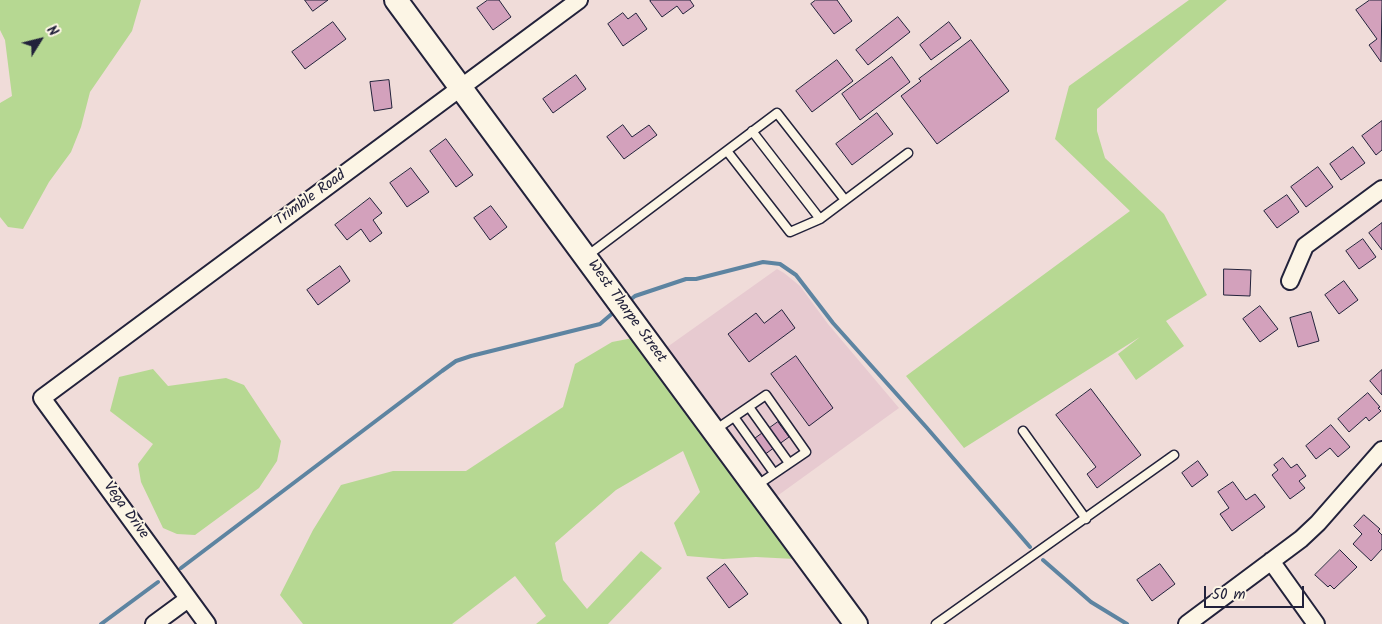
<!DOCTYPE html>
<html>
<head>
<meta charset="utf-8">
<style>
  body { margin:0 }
  #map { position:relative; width:1382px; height:624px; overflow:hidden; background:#f0dcd9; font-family:Kalam,sans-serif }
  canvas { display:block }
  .north { position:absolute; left:15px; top:15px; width:50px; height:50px; -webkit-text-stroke:4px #fcf5e5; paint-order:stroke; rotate:54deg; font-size:14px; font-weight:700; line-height:20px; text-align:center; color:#22223b }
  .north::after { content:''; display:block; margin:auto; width:18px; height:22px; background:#22223b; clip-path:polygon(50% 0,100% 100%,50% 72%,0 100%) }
  .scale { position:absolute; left:1204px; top:586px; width:100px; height:22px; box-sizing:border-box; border:2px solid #22223b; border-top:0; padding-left:6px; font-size:15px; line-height:18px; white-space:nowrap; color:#22223b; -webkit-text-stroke:4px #fcf5e5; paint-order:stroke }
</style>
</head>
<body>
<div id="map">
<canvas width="1382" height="624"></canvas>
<div class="north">N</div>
<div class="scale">50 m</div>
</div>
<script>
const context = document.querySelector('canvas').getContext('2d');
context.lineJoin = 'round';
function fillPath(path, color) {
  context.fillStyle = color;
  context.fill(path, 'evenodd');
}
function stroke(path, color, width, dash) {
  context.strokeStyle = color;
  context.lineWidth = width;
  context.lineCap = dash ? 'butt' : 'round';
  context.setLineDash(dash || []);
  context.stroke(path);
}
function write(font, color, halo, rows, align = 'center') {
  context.font = font + ' Kalam,sans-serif';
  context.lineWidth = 4;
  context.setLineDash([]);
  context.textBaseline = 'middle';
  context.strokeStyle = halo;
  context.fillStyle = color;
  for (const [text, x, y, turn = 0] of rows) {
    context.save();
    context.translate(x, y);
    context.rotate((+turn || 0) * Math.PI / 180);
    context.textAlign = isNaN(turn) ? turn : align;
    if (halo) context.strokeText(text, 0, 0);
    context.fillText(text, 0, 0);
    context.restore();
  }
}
const built = new Path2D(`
  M 777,269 L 784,273 L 800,286 L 828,324 L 899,408 L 773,499 L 663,350 Z`);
const green = new Path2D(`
  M 0,0 L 141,0 L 132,31 L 90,92 L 81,127 L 71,152 L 49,182 L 23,229 L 8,227 L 0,217 L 0,103 L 12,96 L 5,40 L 0,30 Z
  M 1189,0 L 1227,0 L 1097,109 L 1097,131 L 1105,158 L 1164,214 L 1207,295 L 1166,321 L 1184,346 L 1136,380 L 1118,354 L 1140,337 L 964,448 L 906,376 L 1130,211 L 1055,139 L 1069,86 Z
  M 633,338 L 795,559 L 756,557 L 723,559 L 687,556 L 674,523 L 700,492 L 683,451 L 616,490 L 555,543 L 563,580 L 587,609 L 641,551 L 662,568 L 608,624 L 536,624 L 546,616 L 515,576 L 452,624 L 303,624 L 280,595 L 313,530 L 341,485 L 393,471 L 466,471 L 563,407 L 575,364 L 612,342 Z
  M 153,369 L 168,386 L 226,378 L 244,385 L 281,441 L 277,461 L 259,488 L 195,535 L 177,534 L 163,528 L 141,482 L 138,464 L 153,444 L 110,411 L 119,377 Z`);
const stream = new Path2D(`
  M 629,301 L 635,296 L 686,279 L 696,279 L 763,262 L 780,264 L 796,275 L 833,323 L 927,428 L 1030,547
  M 1043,560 L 1091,602 L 1127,624
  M 181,568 L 442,371 L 456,361 L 471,356 L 600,324 L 614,312
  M 101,624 L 158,582`);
const building = new Path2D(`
  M 305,0 L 328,0 L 313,11 Z
  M 488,0 L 499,0 L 511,17 L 493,30 L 477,8 Z
  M 652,0 L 690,0 L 694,6 L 683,14 L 677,6 L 662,17 L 650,1 Z
  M 816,0 L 837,0 L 852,21 L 834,34 L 811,4 Z
  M 1370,0 L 1382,0 L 1381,62 L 1369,45 L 1377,39 L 1356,10 Z
  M 623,13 L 628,19 L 636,13 L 647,29 L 623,46 L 608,24 Z
  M 898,17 L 910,32 L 868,65 L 856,50 Z
  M 333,22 L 346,39 L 305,69 L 292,52 Z
  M 949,22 L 961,38 L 931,60 L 920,45 Z
  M 971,40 L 1009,91 L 937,144 L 901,96 L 921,81 L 919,79 Z
  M 892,57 L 910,82 L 860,120 L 842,94 Z
  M 837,60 L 853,81 L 812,112 L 796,91 Z
  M 576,75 L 586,89 L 553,113 L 543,99 Z
  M 389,80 L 392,108 L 374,111 L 370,82 Z
  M 877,113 L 893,134 L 852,165 L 836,144 Z
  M 1382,121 L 1382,150 L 1376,155 L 1362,136 Z
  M 623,125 L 632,137 L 649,125 L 657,135 L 624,159 L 607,137 Z
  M 446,139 L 473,175 L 456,187 L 430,151 Z
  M 1353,147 L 1365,163 L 1341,180 L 1330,164 Z
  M 1318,167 L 1333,187 L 1306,207 L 1291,187 Z
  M 411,168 L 429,192 L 407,207 L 390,183 Z
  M 1287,195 L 1299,212 L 1277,228 L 1264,211 Z
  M 370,198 L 382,213 L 373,220 L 382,233 L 370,242 L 361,229 L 347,240 L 335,225 Z
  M 491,206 L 507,227 L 490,240 L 474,218 Z
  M 1382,223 L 1382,250 L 1369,233 Z
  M 1363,239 L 1376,257 L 1359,269 L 1346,251 Z
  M 340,266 L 350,281 L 318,305 L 307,290 Z
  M 1224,269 L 1251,270 L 1250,296 L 1224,295 Z
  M 1344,281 L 1358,300 L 1339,314 L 1325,295 Z
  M 1260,306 L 1278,329 L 1260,342 L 1243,319 Z
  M 782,310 L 795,328 L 749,362 L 728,334 L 756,313 L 764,323 Z
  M 1311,312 L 1319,341 L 1298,347 L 1290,318 Z
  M 796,356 L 833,408 L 809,426 L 771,374 Z
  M 1382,370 L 1382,395 L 1370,381 Z
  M 1091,389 L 1141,455 L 1097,488 L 1087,474 L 1096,467 L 1056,415 Z
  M 1368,393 L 1380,407 L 1378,408 L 1381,411 L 1369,421 L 1366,417 L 1349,432 L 1338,419 Z
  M 778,422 L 789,437 L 764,455 L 753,440 Z
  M 1331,425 L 1350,447 L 1338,457 L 1330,448 L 1316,459 L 1306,446 Z
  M 1283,458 L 1291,468 L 1297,464 L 1306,476 L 1299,481 L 1305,488 L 1290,499 L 1272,475 L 1278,470 L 1274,465 Z
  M 1198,461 L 1208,475 L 1192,487 L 1182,473 Z
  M 1233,482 L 1246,500 L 1255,494 L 1265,507 L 1232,531 L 1220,514 L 1229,508 L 1218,492 Z
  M 1364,515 L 1380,529 L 1378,531 L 1382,535 L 1382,549 L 1371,561 L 1353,544 L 1362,534 L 1354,526 Z
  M 1340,550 L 1357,567 L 1334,589 L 1330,585 L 1328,587 L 1315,575 Z
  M 725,564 L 748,594 L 729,608 L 707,578 Z
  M 1160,564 L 1175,584 L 1152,601 L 1137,580 Z`);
const service = new Path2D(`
  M 752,131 L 820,219
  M 727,151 L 790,232 L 820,219 L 908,153
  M 587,256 L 777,113 L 845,200
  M 749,407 L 789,463
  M 734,417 L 774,473
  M 715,430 L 766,395 L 806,452 L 756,486
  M 1023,431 L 1086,519
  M 936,624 L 1174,455`);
const minor = new Path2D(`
  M 1290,281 L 1305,246 L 1382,189
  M 1271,561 L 1316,624
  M 154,624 L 188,599
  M 207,624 L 42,398 L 579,0
  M 1187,624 L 1301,539 L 1318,523 L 1382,450`);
const secondary = new Path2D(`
  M 396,0 L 856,624`);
const streetNames = [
  ["Trimble Road",311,199,-36],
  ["West Tharpe Street",626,312,54],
  ["Vega Drive",125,511,54]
];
fillPath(built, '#e7cad0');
fillPath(green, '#b6d892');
stroke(stream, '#5d84a1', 4);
fillPath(building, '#d3a1bc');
stroke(building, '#22223b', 1);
stroke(service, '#22223b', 11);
stroke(minor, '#22223b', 20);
stroke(secondary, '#22223b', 26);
stroke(service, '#fcf5e5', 8);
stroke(minor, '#fcf5e5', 16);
stroke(secondary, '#fcf5e5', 22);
write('15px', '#22223b', '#fcf5e5', streetNames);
</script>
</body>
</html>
